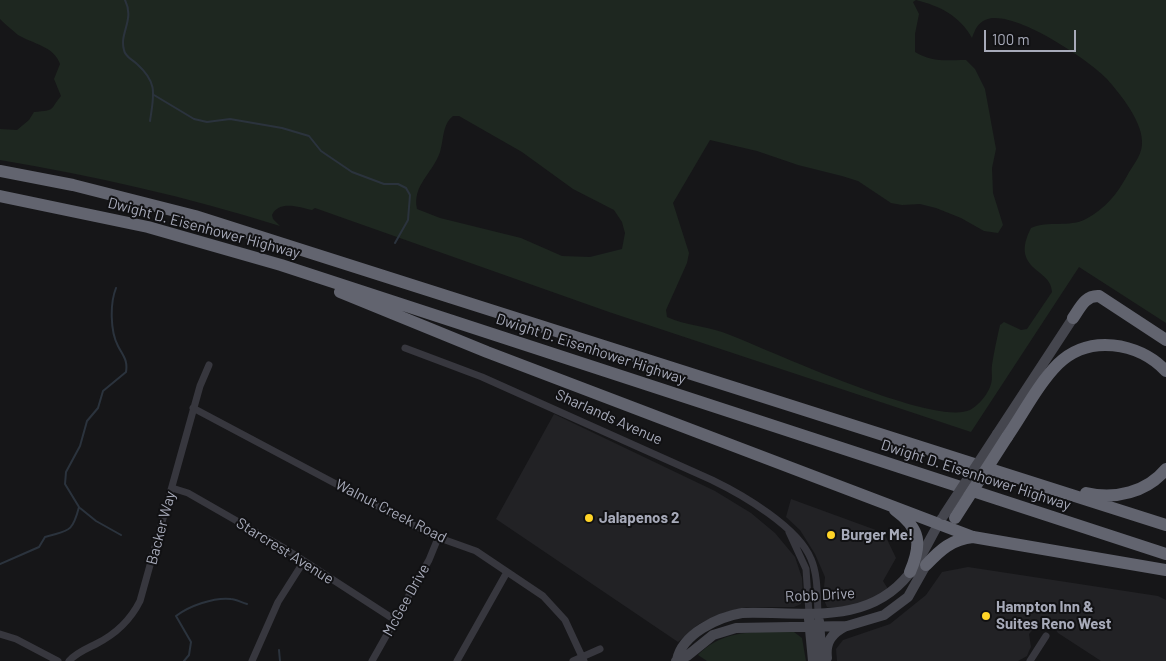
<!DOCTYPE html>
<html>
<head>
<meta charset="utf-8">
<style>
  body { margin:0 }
  #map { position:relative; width:1166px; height:661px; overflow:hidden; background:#161618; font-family:Barlow,sans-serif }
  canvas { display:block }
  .scale { position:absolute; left:984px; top:30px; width:92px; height:22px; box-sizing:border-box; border:2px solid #a7aab9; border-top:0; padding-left:6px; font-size:15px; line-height:18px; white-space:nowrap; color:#a7aab9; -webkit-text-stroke:4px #111113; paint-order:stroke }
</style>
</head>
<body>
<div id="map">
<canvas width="1166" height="661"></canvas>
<div class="scale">100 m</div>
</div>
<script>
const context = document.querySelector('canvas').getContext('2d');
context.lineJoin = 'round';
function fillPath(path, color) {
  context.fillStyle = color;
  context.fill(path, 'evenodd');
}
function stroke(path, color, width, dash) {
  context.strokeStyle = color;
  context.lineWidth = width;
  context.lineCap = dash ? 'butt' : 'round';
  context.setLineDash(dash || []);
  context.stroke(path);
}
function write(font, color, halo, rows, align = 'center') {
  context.font = font + ' Barlow,sans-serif';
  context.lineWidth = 4;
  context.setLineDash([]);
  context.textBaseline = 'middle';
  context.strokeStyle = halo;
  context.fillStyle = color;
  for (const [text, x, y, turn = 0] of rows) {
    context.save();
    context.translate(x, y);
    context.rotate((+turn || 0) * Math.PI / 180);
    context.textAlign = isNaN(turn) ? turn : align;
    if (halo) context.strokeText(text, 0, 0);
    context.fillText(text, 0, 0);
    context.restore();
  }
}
const built = new Path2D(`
  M 554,414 L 715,491 L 751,513 L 775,533 L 795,557 L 802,578 L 803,597 L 801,604 L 794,607 L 747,607 L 723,613 L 699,624 L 678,642 L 496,519 Z
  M 791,499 L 884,533 L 896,558 L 883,581 L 888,589 L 868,602 L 837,608 L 827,607 L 823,598 L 825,577 L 815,554 L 800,530 L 786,517 Z
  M 968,567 L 1158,596 L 1166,600 L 1166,661 L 1101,661 L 1058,633 L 1052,625 L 1040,622 L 1029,634 L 1031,647 L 1029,651 L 1027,656 L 1018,661 L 837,661 L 836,649 L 843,640 L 890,624 L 926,595 L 942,572 Z`);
const green = new Path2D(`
  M 0,0 L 916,0 L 913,2 L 919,14 L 915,34 L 915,52 C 934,63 945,60 966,60 L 975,69 L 985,89 L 996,149 L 992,168 L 993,193 L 1003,225 L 998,233 L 984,231 L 961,218 L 936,208 L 920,204 L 902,205 L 891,203 L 858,181 L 842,176 L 798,165 L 757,151 L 710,140 L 673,203 L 689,253 L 687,263 L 666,310 L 667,317 C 685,325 704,326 722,332 C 766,348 932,427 970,410 C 978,406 989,393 991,384 C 993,378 991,372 992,365 C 994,352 997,338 1000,325 L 1004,322 L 1021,330 L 1027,329 L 1052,292 C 1052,268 1009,271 1031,228 C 1048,220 1069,228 1086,219 C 1105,209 1117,194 1127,176 C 1132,166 1141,157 1142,145 C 1144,123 1121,95 1107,79 C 1089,60 1011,7 985,20 C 977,24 975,30 972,38 C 960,16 940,6 916,0 L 1166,0 L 1166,323 L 1079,267 L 971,432 L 609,312 L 315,208 L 312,210 C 299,207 279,200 272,215 L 273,219 L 280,226 C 188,197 95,176 0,160 L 0,129 L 17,130 L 29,120 L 34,112 C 57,110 49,110 61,96 L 54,79 L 60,64 C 54,46 33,44 18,35 C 12,30 5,24 0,19 ZM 453,116 L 459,116 L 522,152 L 573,189 L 614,210 L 622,222 L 625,233 L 622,249 L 590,257 L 562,256 L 521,238 L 440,218 L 417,209 C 412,185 433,173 440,152 C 444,139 442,125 453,116 Z
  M 794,632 L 802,638 L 806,661 L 707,661 L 698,655 C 724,628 760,632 794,632 Z`);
const stream = new Path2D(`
  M 125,0 C 135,20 119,33 124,50 C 125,57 132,59 137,64 C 158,83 154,94 150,121
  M 154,95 L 194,119 L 207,122 L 230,119 L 282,128 L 309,136 L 321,151 L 352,172 L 384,184 L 398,184 L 406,188 L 410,195 L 408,220 L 395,243
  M 80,508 L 96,521 L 121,535
  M 0,564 L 39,547 L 45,537 C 68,530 72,534 79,507 L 65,484 L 66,472 L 80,446 L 87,421 L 98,408 L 103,391 L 126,372 C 128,360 123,356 118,346 C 110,331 110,303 116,288
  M 279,650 L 280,661
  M 184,661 L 189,655 L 191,642 L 176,616 C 189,606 214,597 231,599 C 236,599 242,603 247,604`);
const street = new Path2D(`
  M 405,348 L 482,377 L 712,480 C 743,495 798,527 811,559 C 818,575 817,595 818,613
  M 193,408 L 434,536 L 476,551 L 543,596 L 565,620 L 584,661
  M 172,488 L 188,493 L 284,548 L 395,620
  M 789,532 L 806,569 L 809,613
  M 0,634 L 16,639 L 58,661
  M 69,661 C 76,653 86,649 96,644 C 116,634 130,621 140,601 L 200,386 L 209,365
  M 252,661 L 278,602 L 304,561
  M 372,661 L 429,560 L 438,538
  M 457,661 L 507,572
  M 573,661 L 600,649
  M 1030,661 L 1046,636`);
const secondary = new Path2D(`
  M 997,434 L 1073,318
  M 809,619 L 813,661
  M 819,621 L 822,661
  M 827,658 C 825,642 832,633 846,626
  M 677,660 C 682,634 718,617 742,613 C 802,611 867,627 909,574 C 922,557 931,536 942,518
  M 676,661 L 687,656 L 713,635 L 736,628 L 847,626 L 884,615 L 908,597 L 926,565`);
const highway = new Path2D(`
  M 0,171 L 73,185 L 195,216 L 1166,525
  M 0,196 L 148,227 L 281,265 L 1166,554
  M 340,292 L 487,352 L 973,537 L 1166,570
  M 1073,318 C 1080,308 1085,295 1099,296 L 1166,340
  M 1007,437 C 1023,414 1038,384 1058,364 C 1089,334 1138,342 1166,371
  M 1086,493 C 1115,500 1147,492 1166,469
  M 895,510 C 921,529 922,544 910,572
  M 926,565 C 940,550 952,539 973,537`);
const secondaryBridge = new Path2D(`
  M 944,515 L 997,434`);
const highwayBridge = new Path2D(`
  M 955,518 L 1007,437`);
const markers = [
  [589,518,5,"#ffd427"],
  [831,535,5,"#ffd427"],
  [986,616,5,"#ffd427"]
];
const streetNames = [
  ["Dwight D. Eisenhower Highway",204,228,15],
  ["Dwight D. Eisenhower Highway",591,349,18],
  ["Sharlands Avenue",609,417,24],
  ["Dwight D. Eisenhower Highway",976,475,18],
  ["Walnut Creek Road",391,511,27],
  ["Backer Way",161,528,-75],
  ["Starcrest Avenue",285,551,32],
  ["Robb Drive",820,595,-3],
  ["McGee Drive",406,600,-61]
];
const poiNames = [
  ["Jalapenos 2",599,518],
  ["Burger Me!",841,535],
  ["Hampton Inn &",996,607],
  ["Suites Reno West",996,624]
];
fillPath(built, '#222225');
fillPath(green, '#1e2720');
stroke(stream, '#2b333d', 2);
stroke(street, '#37373e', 7);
stroke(secondary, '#45464e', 10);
stroke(highway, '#62646f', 12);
stroke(secondaryBridge, '#45464e', 10);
stroke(highwayBridge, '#62646f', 12);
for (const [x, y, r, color] of markers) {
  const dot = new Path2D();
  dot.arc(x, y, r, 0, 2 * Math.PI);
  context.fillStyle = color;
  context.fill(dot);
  stroke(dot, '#111113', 2);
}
write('15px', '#a7aab9', '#111113', streetNames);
write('bold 15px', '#a7aab9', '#111113', poiNames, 'left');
</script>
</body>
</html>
